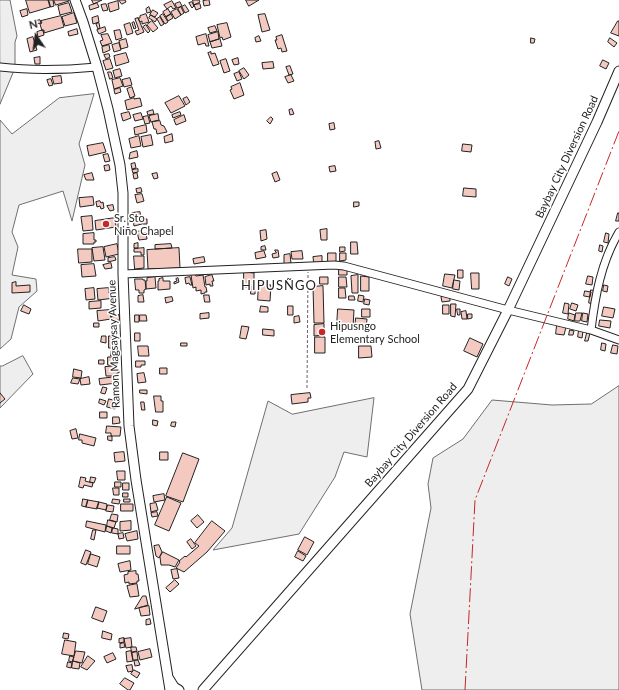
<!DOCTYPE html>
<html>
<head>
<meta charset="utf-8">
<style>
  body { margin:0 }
  #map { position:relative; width:619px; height:690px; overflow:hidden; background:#fff; font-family:Lato,sans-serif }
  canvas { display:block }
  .north { position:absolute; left:16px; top:16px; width:40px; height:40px; -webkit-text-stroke:3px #fff; paint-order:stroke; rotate:347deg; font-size:11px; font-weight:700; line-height:16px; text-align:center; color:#222 }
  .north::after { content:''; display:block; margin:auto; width:14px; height:18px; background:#222; clip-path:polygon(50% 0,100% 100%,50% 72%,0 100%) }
</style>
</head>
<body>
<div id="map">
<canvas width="619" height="690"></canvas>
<div class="north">N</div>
</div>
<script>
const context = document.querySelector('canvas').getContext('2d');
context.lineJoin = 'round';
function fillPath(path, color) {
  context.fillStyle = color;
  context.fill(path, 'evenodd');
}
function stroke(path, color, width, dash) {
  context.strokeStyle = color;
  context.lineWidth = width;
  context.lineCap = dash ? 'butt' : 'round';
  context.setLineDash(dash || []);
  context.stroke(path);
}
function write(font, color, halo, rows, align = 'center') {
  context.font = font + ' Lato,sans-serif';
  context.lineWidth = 3;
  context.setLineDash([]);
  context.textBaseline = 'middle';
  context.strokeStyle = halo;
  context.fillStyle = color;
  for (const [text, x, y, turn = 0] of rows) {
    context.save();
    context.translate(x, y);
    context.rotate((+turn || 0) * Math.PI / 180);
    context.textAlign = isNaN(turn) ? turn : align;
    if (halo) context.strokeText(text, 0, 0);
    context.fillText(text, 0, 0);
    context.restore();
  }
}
const green = new Path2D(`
  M 0,0 L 10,0 L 17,36 L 15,42 L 15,68 L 0,104 Z
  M 94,94 L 79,144 L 85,165 L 72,221 L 63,191 L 19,205 L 12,232 L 18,247 L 12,275 L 36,279 L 37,291 L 19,307 L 11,339 L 0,349 L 0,120 L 12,134 L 59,98 Z
  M 23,356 L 33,374 L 0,408 L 0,366 L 2,366 Z
  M 619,386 L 619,690 L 422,690 L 410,614 L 431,508 L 428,484 L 433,458 L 463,439 L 492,400 L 552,405 L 591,404 Z
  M 374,398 L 367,457 L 344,452 L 335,477 L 299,534 L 213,550 L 232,528 L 268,401 L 292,414 Z`);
const building = new Path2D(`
  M 26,0 L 48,0 L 50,7 L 30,13 Z
  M 49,0 L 53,0 L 54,6 L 51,7 Z
  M 54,0 L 69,0 L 69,1 L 56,5 Z
  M 92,0 L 102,0 L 94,4 Z
  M 119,0 L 125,0 L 126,2 L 122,4 Z
  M 193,0 L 199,0 L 200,2 L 194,5 Z
  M 209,0 L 210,5 L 204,6 L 203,1 Z
  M 246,0 L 259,0 L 249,6 Z
  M 118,1 L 119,9 L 110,12 L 108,4 Z
  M 172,1 L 176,8 L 173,9 L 171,6 L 167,9 L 164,5 Z
  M 180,2 L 182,6 L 177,8 L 175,4 Z
  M 192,2 L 194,6 L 192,8 L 189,3 Z
  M 69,3 L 72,12 L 60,15 L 58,6 Z
  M 97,3 L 99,7 L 90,10 L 89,6 Z
  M 106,4 L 108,10 L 103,11 L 101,5 Z
  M 200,4 L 201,8 L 196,10 L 194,5 Z
  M 185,5 L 189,11 L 185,13 L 182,7 Z
  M 149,7 L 151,12 L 147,13 L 146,9 Z
  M 181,7 L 184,13 L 181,15 L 178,9 Z
  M 27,9 L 28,15 L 22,17 L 20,11 Z
  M 168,9 L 171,14 L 166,17 L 163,12 Z
  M 177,9 L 181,15 L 175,19 L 171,12 Z
  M 153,10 L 158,13 L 155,17 L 150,15 Z
  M 74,13 L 77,23 L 65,26 L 62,17 Z
  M 146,14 L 149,22 L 142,24 L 142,21 L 140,22 L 138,18 L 140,18 L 140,16 Z
  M 163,14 L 168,22 L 165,24 L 160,16 Z
  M 171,14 L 173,18 L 168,21 L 166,17 Z
  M 265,14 L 270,30 L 262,32 L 258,15 Z
  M 151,15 L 157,19 L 155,22 L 149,18 Z
  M 61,16 L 64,27 L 44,33 L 44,30 L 42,31 L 40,24 L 42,23 L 41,21 Z
  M 98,16 L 99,22 L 93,24 L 92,18 Z
  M 160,17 L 164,24 L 161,26 L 157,19 Z
  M 138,18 L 144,32 L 137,35 L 135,31 L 139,30 L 135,19 Z
  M 40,20 L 41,23 L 36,24 L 36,21 Z
  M 152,21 L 158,28 L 153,32 L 147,25 Z
  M 618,21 L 619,21 L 619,36 L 611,33 Z
  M 134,22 L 136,28 L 134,29 L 132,23 Z
  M 99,23 L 100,28 L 98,29 L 96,24 Z
  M 130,23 L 133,33 L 127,35 L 124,25 Z
  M 227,23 L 231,37 L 223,40 L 222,37 L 220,38 L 217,25 Z
  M 146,25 L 150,31 L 148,33 L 143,27 Z
  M 215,26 L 217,31 L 210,33 L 208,28 Z
  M 105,27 L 106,31 L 99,34 L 97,30 Z
  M 77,29 L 78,34 L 69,36 L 68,32 Z
  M 43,30 L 44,35 L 38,37 L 37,32 Z
  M 120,30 L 122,38 L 116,40 L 114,31 Z
  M 218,32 L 219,39 L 210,42 L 208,35 Z
  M 108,34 L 112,43 L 102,46 L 100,41 L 103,40 L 101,35 Z
  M 206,34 L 209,46 L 206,46 L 205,43 L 198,45 L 196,37 Z
  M 282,35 L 287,51 L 282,52 L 281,48 L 278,49 L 275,40 L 277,40 L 276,37 Z
  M 259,36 L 261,41 L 256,42 L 255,38 Z
  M 33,37 L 37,50 L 30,52 L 27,39 Z
  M 531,38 L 535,39 L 534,43 L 531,43 Z
  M 610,38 L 617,43 L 614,47 L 608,42 Z
  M 126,39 L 128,47 L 121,49 L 119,41 Z
  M 220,39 L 222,46 L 212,48 L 210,42 Z
  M 119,43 L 121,50 L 114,52 L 112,45 Z
  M 109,45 L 110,50 L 103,53 L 102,47 Z
  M 211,52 L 211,54 L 215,53 L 219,64 L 213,66 L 208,53 Z
  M 126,53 L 129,62 L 116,66 L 114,56 Z
  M 109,54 L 110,57 L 106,59 L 104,55 Z
  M 40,57 L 40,64 L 35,64 L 34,58 Z
  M 238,58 L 239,64 L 234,65 L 232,60 Z
  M 110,59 L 113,68 L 106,70 L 103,61 Z
  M 226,59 L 230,71 L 224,73 L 220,61 Z
  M 603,60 L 609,63 L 606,69 L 600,66 Z
  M 273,62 L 274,68 L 263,69 L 262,63 Z
  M 290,66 L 293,74 L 289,75 L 286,67 Z
  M 244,68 L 249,75 L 244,79 L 239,71 Z
  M 120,69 L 122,76 L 115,78 L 113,71 Z
  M 108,72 L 111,72 L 113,78 L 110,79 Z
  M 239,72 L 242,79 L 237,81 L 234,74 Z
  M 291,75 L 294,81 L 288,83 L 285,77 Z
  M 61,76 L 62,83 L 54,84 L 52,77 Z
  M 120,78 L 123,86 L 114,89 L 112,80 Z
  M 130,78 L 132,85 L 124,87 L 122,80 Z
  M 51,79 L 53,85 L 49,86 L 47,80 Z
  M 240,83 L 244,95 L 234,99 L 230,90 L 232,89 L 231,87 Z
  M 132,87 L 135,96 L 130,98 L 127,89 Z
  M 120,88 L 121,92 L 115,94 L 114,90 Z
  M 179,96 L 185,106 L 171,113 L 165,103 Z
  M 187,97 L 190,102 L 186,105 L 183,99 Z
  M 134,98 L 134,99 L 140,98 L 142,106 L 127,110 L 125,101 Z
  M 292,109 L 294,114 L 290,115 L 289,110 Z
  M 153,110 L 154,114 L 148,115 L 147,112 Z
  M 129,112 L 131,118 L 123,121 L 121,114 Z
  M 180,112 L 181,115 L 173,118 L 172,115 Z
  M 141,113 L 143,119 L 135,121 L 133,115 Z
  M 158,114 L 159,120 L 151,122 L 149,116 Z
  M 184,115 L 186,121 L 176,125 L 174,120 Z
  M 148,116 L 150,123 L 145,124 L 143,117 Z
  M 271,117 L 273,119 L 270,124 L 267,121 Z
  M 160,121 L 161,125 L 164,126 L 167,132 L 157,134 L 156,129 L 154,129 L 152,122 Z
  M 334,123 L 335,129 L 330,130 L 329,124 Z
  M 146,125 L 147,132 L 135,135 L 134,128 Z
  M 172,134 L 173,141 L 165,143 L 164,137 Z
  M 151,135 L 153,145 L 143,147 L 141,137 Z
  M 139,136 L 141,146 L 131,148 L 129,139 Z
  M 379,141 L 381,148 L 376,149 L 375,142 Z
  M 103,143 L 106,152 L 89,156 L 87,146 Z
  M 463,144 L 472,145 L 471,152 L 462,151 Z
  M 137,151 L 138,157 L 129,159 L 130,153 Z
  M 108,154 L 110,161 L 105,162 L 103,155 Z
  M 135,163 L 136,168 L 132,169 L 131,164 Z
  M 109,165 L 110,170 L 105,171 L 104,166 Z
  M 335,166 L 336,171 L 330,172 L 329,167 Z
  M 138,169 L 138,172 L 133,173 L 132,170 Z
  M 277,172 L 280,180 L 275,182 L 272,174 Z
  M 92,173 L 94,180 L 86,180 L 84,175 Z
  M 137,173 L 138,178 L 134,179 L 133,174 Z
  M 157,173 L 158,178 L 154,179 L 152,174 Z
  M 141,188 L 142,192 L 137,193 L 136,189 Z
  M 464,188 L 476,189 L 476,197 L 463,196 Z
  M 142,194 L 144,201 L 137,203 L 135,195 Z
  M 93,197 L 94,205 L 80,207 L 79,198 Z
  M 100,201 L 101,203 L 103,202 L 104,208 L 101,209 L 100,206 L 97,207 L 96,202 Z
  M 354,202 L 359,202 L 359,206 L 354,207 Z
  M 113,205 L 114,210 L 110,211 L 107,206 Z
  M 140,212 L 142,224 L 134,226 L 132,213 Z
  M 618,213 L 619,213 L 619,221 L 616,221 Z
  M 92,216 L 93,230 L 83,231 L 81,217 Z
  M 115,218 L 116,227 L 96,230 L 95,221 Z
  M 142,219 L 147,219 L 147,224 L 143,224 Z
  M 327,229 L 327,240 L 321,240 L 320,230 Z
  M 266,230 L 267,239 L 261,241 L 260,231 Z
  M 141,231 L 142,233 L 146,233 L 147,239 L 139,240 L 137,232 Z
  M 94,233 L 94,240 L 96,240 L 96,242 L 94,242 L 94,244 L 83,244 L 83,234 Z
  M 606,233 L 609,234 L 608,243 L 604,242 Z
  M 351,242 L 357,242 L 358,254 L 351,254 Z
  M 138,243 L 138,248 L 134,248 L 134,244 Z
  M 117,244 L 119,254 L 106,257 L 104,247 Z
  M 171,244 L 172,248 L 155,249 L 155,245 Z
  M 600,245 L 603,246 L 602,252 L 599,251 Z
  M 265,246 L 266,250 L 261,250 L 261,247 Z
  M 103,247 L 105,260 L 94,261 L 92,248 Z
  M 340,247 L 345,247 L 345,251 L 340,252 Z
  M 144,248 L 144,255 L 141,255 L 141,252 L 134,252 L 134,249 Z
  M 179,248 L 180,268 L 148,269 L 147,250 Z
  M 78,249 L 92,249 L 92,262 L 79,263 Z
  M 275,250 L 278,250 L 279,257 L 273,258 L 272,254 L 276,253 Z
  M 264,251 L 266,257 L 256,259 L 255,253 Z
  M 302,251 L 303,259 L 292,259 L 291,252 Z
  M 328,253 L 336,253 L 336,262 L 328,262 Z
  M 340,253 L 346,253 L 346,260 L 340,261 Z
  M 290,254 L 291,263 L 284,264 L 284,255 Z
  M 134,256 L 144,256 L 144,268 L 135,269 Z
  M 322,256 L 322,264 L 314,265 L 313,257 Z
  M 115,257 L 116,260 L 108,262 L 108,258 Z
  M 204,257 L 205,262 L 194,264 L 193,259 Z
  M 111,263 L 112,268 L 105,269 L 103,265 Z
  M 94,264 L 96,276 L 82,277 L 81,265 Z
  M 339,269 L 347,270 L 347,275 L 339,275 Z
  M 458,270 L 463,270 L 463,278 L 458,278 Z
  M 244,272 L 254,273 L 254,287 L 244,287 Z
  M 471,273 L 479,273 L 479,289 L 472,289 Z
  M 195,274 L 196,276 L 203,275 L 205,287 L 206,287 L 207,292 L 205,292 L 205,293 L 201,294 L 201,290 L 196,291 L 196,287 L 193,288 L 191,275 Z
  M 445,274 L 455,275 L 452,288 L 443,286 Z
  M 212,275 L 214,281 L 212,281 L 213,286 L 210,286 L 210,284 L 206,285 L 205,277 Z
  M 358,275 L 358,293 L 352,293 L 351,276 Z
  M 361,276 L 369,277 L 369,291 L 361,291 Z
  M 588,276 L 593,277 L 592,285 L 586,284 Z
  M 155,277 L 156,288 L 146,289 L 146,281 L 147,281 L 147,278 Z
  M 190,277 L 192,285 L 190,285 L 189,283 L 186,284 L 185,278 Z
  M 320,277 L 328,277 L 328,284 L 320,284 Z
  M 339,277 L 346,277 L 347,287 L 339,287 Z
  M 508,277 L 512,279 L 509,286 L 505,284 Z
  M 163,278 L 163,281 L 170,281 L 170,289 L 158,290 L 158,281 L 159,281 L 159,279 Z
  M 178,278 L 179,282 L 174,284 L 174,282 L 177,281 L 176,279 Z
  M 135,279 L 143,279 L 143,280 L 145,280 L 146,289 L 144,290 L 144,293 L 139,293 L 139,290 L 136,290 Z
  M 454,280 L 460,281 L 459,290 L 453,289 Z
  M 16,282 L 16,286 L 30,285 L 30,292 L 12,293 L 12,283 Z
  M 259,284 L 271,285 L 270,301 L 258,300 Z
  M 604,285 L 608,286 L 607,292 L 603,291 Z
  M 323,286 L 324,323 L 314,323 L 313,287 Z
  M 94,288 L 95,299 L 86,300 L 85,289 Z
  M 109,288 L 109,293 L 114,292 L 115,298 L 98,300 L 97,289 Z
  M 339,288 L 345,288 L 346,298 L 339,298 Z
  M 251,289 L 255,289 L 255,294 L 251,294 Z
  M 591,290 L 596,291 L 594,304 L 589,303 Z
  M 585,291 L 591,292 L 590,297 L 584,296 Z
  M 143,295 L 144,302 L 138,302 L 138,296 Z
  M 204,295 L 209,295 L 210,302 L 205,302 Z
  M 359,295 L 364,296 L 363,302 L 358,301 Z
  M 349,296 L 354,296 L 355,300 L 349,300 Z
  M 450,296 L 450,301 L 442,302 L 441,297 Z
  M 172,297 L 173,301 L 166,303 L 165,298 Z
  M 365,299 L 370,300 L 369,305 L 364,304 Z
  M 101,301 L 101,308 L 89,309 L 89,302 Z
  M 565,303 L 569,304 L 568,314 L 563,313 Z
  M 572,303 L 578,305 L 576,311 L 570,309 Z
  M 451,304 L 456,304 L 455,317 L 451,316 Z
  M 24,305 L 31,309 L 29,314 L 21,311 Z
  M 443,305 L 449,305 L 449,314 L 443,314 Z
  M 261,306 L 268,307 L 268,312 L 260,312 Z
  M 288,306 L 293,306 L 293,315 L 288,315 Z
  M 604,307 L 615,309 L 613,318 L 602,316 Z
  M 338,309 L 354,310 L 353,327 L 337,326 Z
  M 362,309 L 370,309 L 370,317 L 362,317 Z
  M 457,309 L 460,309 L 460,315 L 458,315 Z
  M 110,310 L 111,319 L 98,321 L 97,311 Z
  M 466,311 L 467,319 L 462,319 L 461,312 Z
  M 209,313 L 209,318 L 200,319 L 200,314 Z
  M 569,313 L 575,315 L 574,321 L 568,319 Z
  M 576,313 L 582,313 L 580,321 L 575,321 Z
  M 583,313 L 588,314 L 587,322 L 582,321 Z
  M 468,314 L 472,314 L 472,318 L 468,319 Z
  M 119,315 L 120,320 L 112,321 L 111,317 Z
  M 135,315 L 139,315 L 139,322 L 135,322 Z
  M 140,315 L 146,315 L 147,321 L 140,321 Z
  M 299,316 L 300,322 L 294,323 L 294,317 Z
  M 356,318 L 367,319 L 366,329 L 355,329 Z
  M 600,320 L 611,321 L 610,328 L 599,326 Z
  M 94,323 L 99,323 L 99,327 L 94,327 Z
  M 324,324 L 324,335 L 314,336 L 314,325 Z
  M 557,325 L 566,327 L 564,335 L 556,334 Z
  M 242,326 L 249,327 L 246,339 L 240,338 Z
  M 263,329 L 274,330 L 274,336 L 263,335 Z
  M 570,330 L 574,331 L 573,335 L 569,335 Z
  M 579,330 L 583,331 L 582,338 L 578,337 Z
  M 135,333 L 140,333 L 140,341 L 135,341 Z
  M 587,333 L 590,333 L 588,341 L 585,341 Z
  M 102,336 L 106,336 L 106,343 L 101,342 Z
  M 109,336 L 112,336 L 112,343 L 116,343 L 116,348 L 109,348 Z
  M 315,337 L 325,337 L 325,353 L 315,353 Z
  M 470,338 L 483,344 L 477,357 L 464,351 Z
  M 181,343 L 187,343 L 187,346 L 181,346 Z
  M 602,343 L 606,344 L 605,351 L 601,350 Z
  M 613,345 L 618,346 L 617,354 L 611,353 Z
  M 138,346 L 148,346 L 149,356 L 139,356 Z
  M 359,346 L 371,346 L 372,357 L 359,358 Z
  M 112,349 L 117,349 L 117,356 L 111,356 Z
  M 108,357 L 117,357 L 117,366 L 108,365 Z
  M 99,360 L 104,360 L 104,364 L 99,364 Z
  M 136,361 L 145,361 L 145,365 L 141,365 L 141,367 L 136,367 Z
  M 117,366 L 117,371 L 119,370 L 119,373 L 117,373 L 117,376 L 106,376 L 105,367 Z
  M 160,368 L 167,368 L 167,374 L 160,374 Z
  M 74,369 L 82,371 L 81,378 L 73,377 Z
  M 144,373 L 146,382 L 138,383 L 137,374 Z
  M 89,377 L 90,384 L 81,385 L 80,379 Z
  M 116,377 L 117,383 L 100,385 L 99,379 Z
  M 73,378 L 80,379 L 78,384 L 71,383 Z
  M 103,387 L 107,388 L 105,394 L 101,393 Z
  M 140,390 L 147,390 L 147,394 L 140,393 Z
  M 0,393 L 5,399 L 0,403 Z
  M 310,393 L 311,398 L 308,398 L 308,402 L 292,404 L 291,395 Z
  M 154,396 L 161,396 L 161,401 L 163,401 L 163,412 L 156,412 Z
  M 100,399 L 106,401 L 104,405 L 99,403 Z
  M 109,399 L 117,401 L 115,409 L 107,407 Z
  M 141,402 L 144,402 L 145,410 L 142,410 Z
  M 100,412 L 107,412 L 107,418 L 100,418 Z
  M 113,417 L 119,417 L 120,423 L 113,424 Z
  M 153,420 L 158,421 L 157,426 L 153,425 Z
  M 172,422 L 176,422 L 175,427 L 171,426 Z
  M 107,426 L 121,427 L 120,436 L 111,436 L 111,433 L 106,433 Z
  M 76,429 L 78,438 L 72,439 L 70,431 Z
  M 80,434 L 96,438 L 94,446 L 82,443 L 82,440 L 79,440 Z
  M 108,436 L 112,436 L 112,441 L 108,440 Z
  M 124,452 L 125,461 L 115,462 L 114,453 Z
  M 160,452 L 168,452 L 168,460 L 160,460 Z
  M 183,453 L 199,459 L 183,502 L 166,496 Z
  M 117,471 L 125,471 L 125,480 L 118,480 Z
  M 81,477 L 86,478 L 85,481 L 93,483 L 92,487 L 84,485 L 83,488 L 79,487 Z
  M 91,477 L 96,478 L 94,483 L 90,482 Z
  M 115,482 L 121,482 L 121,487 L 115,487 Z
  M 123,483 L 129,483 L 129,490 L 123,490 Z
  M 113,488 L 119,488 L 119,495 L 114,495 Z
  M 123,493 L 128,493 L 128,497 L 123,497 Z
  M 164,494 L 165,500 L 154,502 L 153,496 Z
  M 167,497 L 181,503 L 169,531 L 155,525 Z
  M 83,499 L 88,500 L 86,507 L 82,506 Z
  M 113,499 L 120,500 L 119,504 L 112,503 Z
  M 124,499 L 130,499 L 130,502 L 124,502 Z
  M 88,500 L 99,502 L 97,509 L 86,507 Z
  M 99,502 L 107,504 L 106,510 L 97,508 Z
  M 156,503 L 158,510 L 151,512 L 150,504 Z
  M 121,504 L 133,504 L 133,511 L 121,511 Z
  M 108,505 L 114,506 L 113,512 L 106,511 Z
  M 157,512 L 158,516 L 152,517 L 151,513 Z
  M 112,514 L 118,515 L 117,522 L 110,520 Z
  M 198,515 L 204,522 L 197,528 L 191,521 Z
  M 108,520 L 116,522 L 114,528 L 107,526 Z
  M 87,521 L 106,525 L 105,532 L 86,527 Z
  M 131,521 L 131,530 L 120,531 L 120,522 Z
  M 212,521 L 225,531 L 207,552 L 184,572 L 176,568 L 180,562 L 179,561 L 185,556 L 186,557 L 199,546 L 195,543 Z
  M 107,526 L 112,528 L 111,533 L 106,531 Z
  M 113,528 L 118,529 L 118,534 L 112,533 Z
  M 93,530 L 96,530 L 94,540 L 91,539 Z
  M 137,531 L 138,539 L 127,541 L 125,534 Z
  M 123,533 L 124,538 L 119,539 L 118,534 Z
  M 305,537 L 314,542 L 307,555 L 298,550 Z
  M 191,539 L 196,546 L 192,549 L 187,542 Z
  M 159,545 L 162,552 L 159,558 L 156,556 L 154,546 Z
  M 117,546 L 130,546 L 130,554 L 117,554 Z
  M 86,550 L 91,552 L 86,565 L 81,563 Z
  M 298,551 L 306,556 L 303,561 L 295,557 Z
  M 163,552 L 179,560 L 175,567 L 169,565 L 161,565 L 160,557 Z
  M 91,554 L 100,557 L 97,567 L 88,564 Z
  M 130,561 L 131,570 L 120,572 L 118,564 Z
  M 177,569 L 179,578 L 173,579 L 171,570 Z
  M 136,571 L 136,574 L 138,574 L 139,581 L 137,581 L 137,583 L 129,584 L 129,582 L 125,583 L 124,575 L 128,574 L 128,572 Z
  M 175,580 L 179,584 L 170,592 L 166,588 Z
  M 137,584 L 139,596 L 130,597 L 127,586 Z
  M 143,596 L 146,596 L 148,605 L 135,609 Z
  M 149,606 L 150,615 L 141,616 L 139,608 Z
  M 96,607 L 107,611 L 103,622 L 92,618 Z
  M 150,619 L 151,624 L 146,625 L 146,620 Z
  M 103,631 L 112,634 L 111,640 L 102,638 Z
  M 64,633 L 69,634 L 68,639 L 63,638 Z
  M 124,638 L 124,642 L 119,643 L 119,639 Z
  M 131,638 L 132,647 L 126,648 L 124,639 Z
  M 65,640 L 76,642 L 74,656 L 62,654 Z
  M 124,643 L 125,647 L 120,648 L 120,644 Z
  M 131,647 L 136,647 L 137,651 L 132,652 Z
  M 150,649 L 152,657 L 140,660 L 138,652 Z
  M 76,651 L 85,652 L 82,663 L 73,661 Z
  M 131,651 L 133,661 L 127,662 L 126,652 Z
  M 137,652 L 138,660 L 133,660 L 132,653 Z
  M 113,653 L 116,659 L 107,663 L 104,657 Z
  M 70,656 L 74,657 L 72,662 L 69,661 Z
  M 88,656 L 95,661 L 87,670 L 81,667 Z
  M 138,660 L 140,665 L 135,666 L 134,661 Z
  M 73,661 L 80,663 L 79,669 L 72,668 Z
  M 68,662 L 72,663 L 71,668 L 67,667 Z
  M 132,665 L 133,671 L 128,672 L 126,666 Z
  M 134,670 L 140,673 L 137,678 L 131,674 Z
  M 125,678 L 134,683 L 130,690 L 128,690 L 120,684 Z`);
const path = new Path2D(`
  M 307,388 L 308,272`);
const minor = new Path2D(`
  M 0,67 C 33,71 64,70 97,67
  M 123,274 L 334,265 L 344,266 L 508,310 L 591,330 L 619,340
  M 591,330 C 595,297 601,262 619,232`);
const major = new Path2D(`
  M 75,0 L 83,22 L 97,67 L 108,109 L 120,165 L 123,193 L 123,274 L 129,426 L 136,480 L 170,690
  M 169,679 L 174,687 L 179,690
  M 203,690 L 468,389 L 508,310 L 597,122 L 619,71`);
const power = new Path2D(`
  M 465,690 L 475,500 L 619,131`);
const markers = [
  [106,224,4,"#c62828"],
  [322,332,4,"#c62828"]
];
const streetNames = [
  ["Baybay City Diversion Road",567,157,-65],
  ["Ramon Magsaysay Avenue",114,344,-92],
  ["Baybay City Diversion Road",411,435,-49]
];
const poiNames = [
  ["Sr. Sto",114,218],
  ["Niño Chapel",114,231],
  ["Hipusngo",330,326],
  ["Elementary School",330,339]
];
const quarterNames = [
  ["HIPUSÑGO",279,286]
];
fillPath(green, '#eee');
stroke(green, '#6f6f6f', 1);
fillPath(building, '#f3c9c0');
stroke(building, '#222', 1);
stroke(minor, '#222', 9);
stroke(major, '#222', 11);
stroke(path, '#646464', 1, [3, 2]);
stroke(minor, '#fff', 7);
stroke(major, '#fff', 9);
stroke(power, '#c62828', 1, [14, 3, 2, 3]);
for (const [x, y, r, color] of markers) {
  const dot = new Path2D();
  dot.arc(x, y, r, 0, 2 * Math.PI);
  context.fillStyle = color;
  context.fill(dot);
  stroke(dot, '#fff', 1.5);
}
write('11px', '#222', '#fff', streetNames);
write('11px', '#222', '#fff', poiNames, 'left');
context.letterSpacing = '1px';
write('13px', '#222', '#fff', quarterNames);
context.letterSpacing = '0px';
</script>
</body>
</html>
